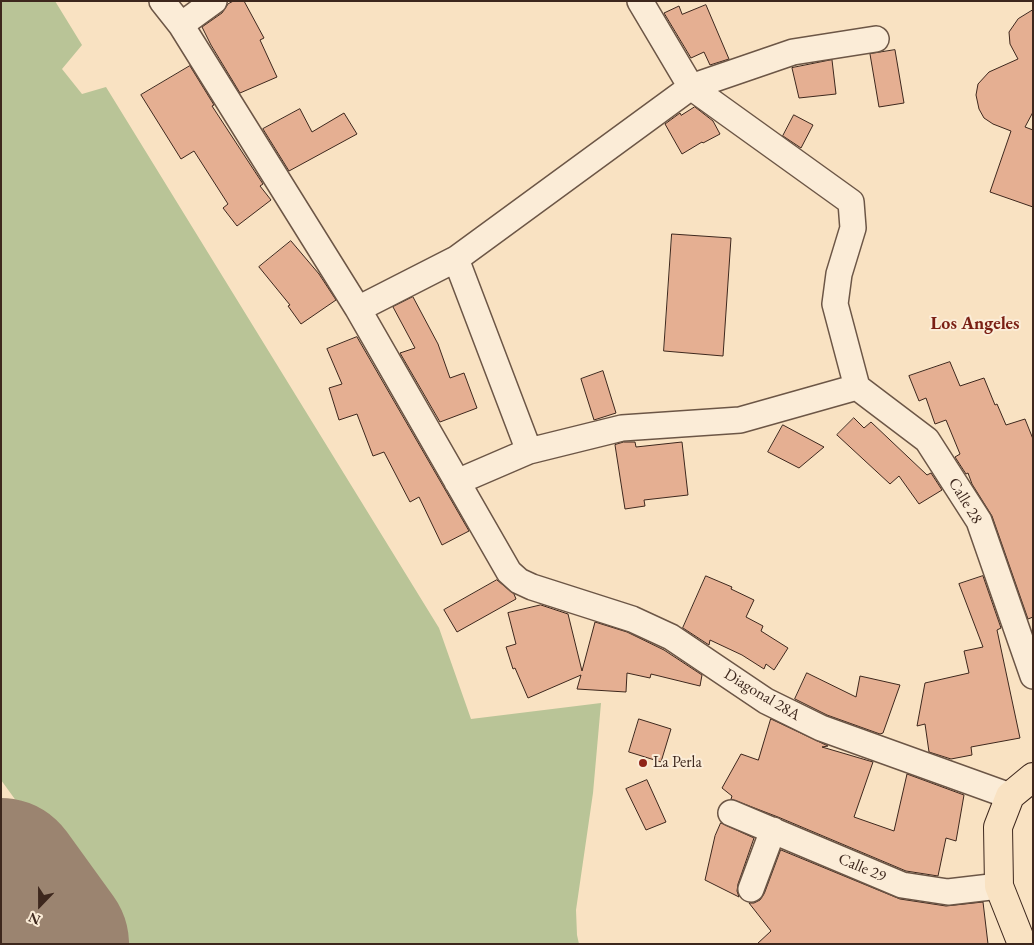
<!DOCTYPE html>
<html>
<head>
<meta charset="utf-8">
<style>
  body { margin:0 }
  #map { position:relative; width:1034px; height:945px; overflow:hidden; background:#f9e2c2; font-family:"EB Garamond",serif }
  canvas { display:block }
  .frame { position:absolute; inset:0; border:2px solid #3d271d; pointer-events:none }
  .north { position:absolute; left:15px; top:880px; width:50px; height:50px; -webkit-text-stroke:4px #fbecd7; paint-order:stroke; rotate:202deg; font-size:14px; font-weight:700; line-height:20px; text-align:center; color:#3d271d }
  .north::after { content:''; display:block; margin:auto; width:18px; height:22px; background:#3d271d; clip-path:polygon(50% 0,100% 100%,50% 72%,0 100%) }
</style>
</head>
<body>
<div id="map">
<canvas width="1034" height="945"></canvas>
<div class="frame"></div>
<div class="north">N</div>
</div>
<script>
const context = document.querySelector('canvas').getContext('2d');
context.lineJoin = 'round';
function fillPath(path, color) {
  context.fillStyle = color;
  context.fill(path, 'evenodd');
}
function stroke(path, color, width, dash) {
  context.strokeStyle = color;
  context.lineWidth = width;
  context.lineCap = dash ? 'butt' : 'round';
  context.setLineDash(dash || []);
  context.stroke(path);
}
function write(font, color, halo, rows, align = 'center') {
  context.font = font + ' "EB Garamond",serif';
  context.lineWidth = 4;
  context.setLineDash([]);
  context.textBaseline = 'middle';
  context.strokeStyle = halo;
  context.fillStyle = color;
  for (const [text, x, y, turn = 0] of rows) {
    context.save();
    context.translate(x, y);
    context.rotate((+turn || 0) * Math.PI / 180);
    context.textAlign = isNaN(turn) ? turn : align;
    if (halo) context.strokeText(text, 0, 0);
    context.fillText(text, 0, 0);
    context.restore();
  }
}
const green = new Path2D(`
  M 1,1 L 55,1 L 82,45 L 62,69 L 82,94 L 106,87 L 439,628 L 471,719 L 601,703 L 593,793 L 576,910 L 577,935 L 579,944 L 120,944 L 1,780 Z`);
const runway = new Path2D(`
  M 1,879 L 48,944`);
const building = new Path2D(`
  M 234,1 L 244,1 L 264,38 L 260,40 L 277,77 L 240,93 L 211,45 L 202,27 L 222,13 L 228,4 Z
  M 706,5 L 729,59 L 710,65 L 704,52 L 691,58 L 664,13 L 679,6 L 682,14 Z
  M 1033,10 L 1033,112 L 1025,127 L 1033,130 L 1033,207 L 990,192 L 1011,131 L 993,124 L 984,118 L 979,109 L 976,95 L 978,84 L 989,72 L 1018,59 L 1010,44 L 1009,32 L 1018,19 Z
  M 895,50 L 904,103 L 879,107 L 870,54 Z
  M 832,60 L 836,94 L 799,98 L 792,68 Z
  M 190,66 L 214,105 L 212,106 L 263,184 L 260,186 L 271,200 L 237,226 L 223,208 L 228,204 L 194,151 L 181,159 L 141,95 Z
  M 695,107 L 713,121 L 720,134 L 703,143 L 702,142 L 682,154 L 665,124 L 680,113 L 681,115 Z
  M 300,109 L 312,132 L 344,113 L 357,134 L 289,171 L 263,129 Z
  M 794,115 L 813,125 L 801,148 L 783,136 Z
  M 672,234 L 731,238 L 723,356 L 664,351 Z
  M 291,241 L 319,274 L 336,300 L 301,324 L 288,306 L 290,305 L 259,267 Z
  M 413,297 L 438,344 L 450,378 L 464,373 L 477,408 L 440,422 L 400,353 L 415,348 L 393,307 Z
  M 357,337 L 469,531 L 442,545 L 419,497 L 410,502 L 384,452 L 373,456 L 357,414 L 339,420 L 329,388 L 342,384 L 327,349 Z
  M 950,362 L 960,386 L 984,378 L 995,405 L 997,404 L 1006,425 L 1025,419 L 1033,439 L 1033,617 L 1028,619 L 992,516 L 972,484 L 968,473 L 966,474 L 955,457 L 960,454 L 946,420 L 935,424 L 926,398 L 919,401 L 909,376 Z
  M 603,371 L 616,413 L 594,420 L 581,379 Z
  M 854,418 L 864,428 L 871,422 L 927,475 L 931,473 L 942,490 L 919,504 L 899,476 L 890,484 L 837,435 Z
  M 783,425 L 824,447 L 799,468 L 768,452 Z
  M 624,442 L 635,442 L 636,447 L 682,442 L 688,495 L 644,500 L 645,506 L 625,509 L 615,445 Z
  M 706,576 L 732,587 L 731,589 L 754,600 L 746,617 L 763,626 L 761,631 L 788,648 L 774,670 L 766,664 L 764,669 L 742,655 L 710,640 L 709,645 L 683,628 Z
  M 983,576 L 1001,628 L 997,630 L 1020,738 L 971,747 L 972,755 L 951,759 L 929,752 L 925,724 L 917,726 L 925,683 L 969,673 L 964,651 L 983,647 L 959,584 Z
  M 497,580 L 514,594 L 516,599 L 457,632 L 444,610 Z
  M 541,605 L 568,614 L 582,671 L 595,622 L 627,632 L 664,650 L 702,675 L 700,686 L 651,674 L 650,678 L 627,673 L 626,692 L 577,689 L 581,675 L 528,698 L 515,668 L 513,669 L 506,647 L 516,644 L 508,613 Z
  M 807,673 L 856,697 L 860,676 L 900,685 L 883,733 L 880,734 L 827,715 L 795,699 Z
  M 639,719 L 671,729 L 661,762 L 629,752 Z
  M 771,719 L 828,746 L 822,747 L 873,762 L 854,817 L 894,831 L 907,774 L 964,795 L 956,841 L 946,838 L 938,876 L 906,871 L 778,817 L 731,799 L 732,796 L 722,788 L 741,754 L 758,760 Z
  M 647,780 L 666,822 L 646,830 L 626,789 Z
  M 721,823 L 754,838 L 738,884 L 737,891 L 739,897 L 705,880 L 715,836 Z
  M 781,850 L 900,899 L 946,906 L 983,902 L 988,944 L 757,944 L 771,931 L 749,903 L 754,903 L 760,900 L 764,894 Z`);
const minor = new Path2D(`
  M 162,1 L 181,25 L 358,309 L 509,572 L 519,581 L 532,587 L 632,619 L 671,637 L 766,701 L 821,728 L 1010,796
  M 640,1 L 691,87 L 851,202 L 853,228 L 839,274 L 835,304 L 857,387
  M 181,25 L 214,1
  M 456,259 L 529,451
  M 358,309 L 456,259 L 691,87 L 793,52 L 876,39
  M 857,387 L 927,440 L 979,521 L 1033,676
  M 457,482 L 529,451 L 622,428 L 740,420 L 857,387
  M 731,813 L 902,885 L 948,892 L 999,886
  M 751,889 L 773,830`);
const major = new Path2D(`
  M 1022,944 L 999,886 L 998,827 L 1010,796 L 1033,777`);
const markers = [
  [643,763,5,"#8f2418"]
];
const streetNames = [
  ["Calle 28",965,501,59],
  ["Diagonal 28A",762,695,31],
  ["Calle 29",862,868,23]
];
const poiNames = [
  ["La Perla",653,763]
];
const neighbourhoodNames = [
  ["Los Angeles",975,324]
];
fillPath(green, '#b9c497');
stroke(runway, '#9b8470', 162);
fillPath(building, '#e5af92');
stroke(building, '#3d271d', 1);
stroke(minor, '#6c5646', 28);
stroke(major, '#3d271d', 30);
stroke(minor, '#fbecd7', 25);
stroke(major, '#f9e2c2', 28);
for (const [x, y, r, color] of markers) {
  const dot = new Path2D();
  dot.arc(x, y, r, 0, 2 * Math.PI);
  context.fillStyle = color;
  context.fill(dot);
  stroke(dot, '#fbecd7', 2);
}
write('16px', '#3d271d', '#fbecd7', streetNames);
write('16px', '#3d271d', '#fbecd7', poiNames, 'left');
write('bold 18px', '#7a1f14', '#fbecd7', neighbourhoodNames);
</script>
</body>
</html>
